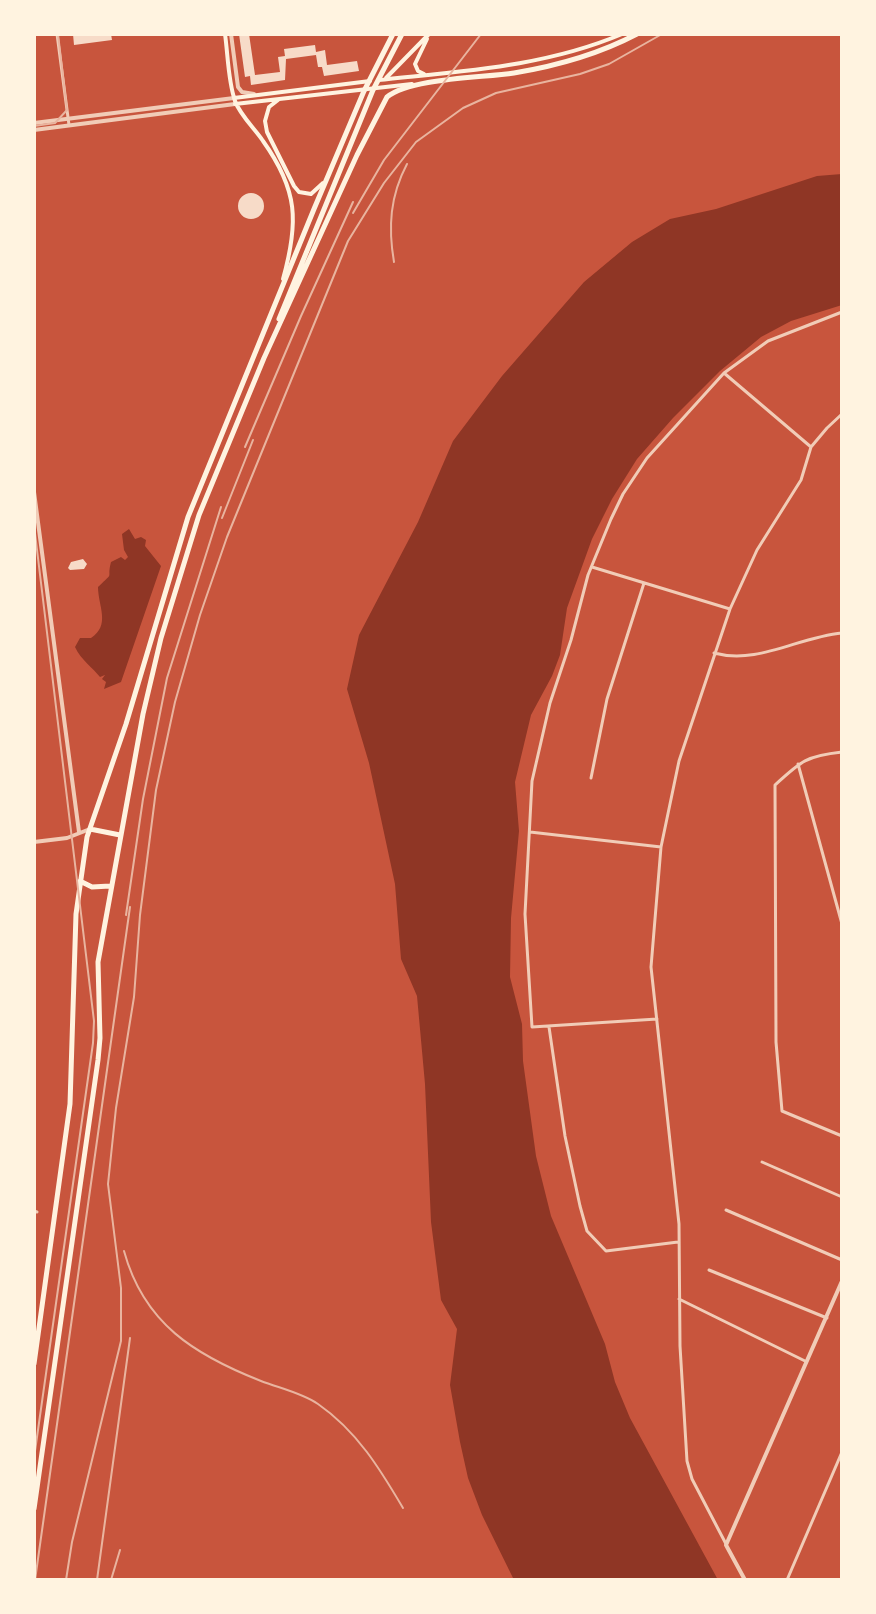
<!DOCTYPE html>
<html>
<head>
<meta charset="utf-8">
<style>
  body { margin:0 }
  #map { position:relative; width:876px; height:1614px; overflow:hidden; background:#c8553d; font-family:Barlow,sans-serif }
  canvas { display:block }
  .frame { position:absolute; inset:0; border:36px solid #fff3e0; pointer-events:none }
</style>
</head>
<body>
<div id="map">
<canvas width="876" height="1614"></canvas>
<div class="frame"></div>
</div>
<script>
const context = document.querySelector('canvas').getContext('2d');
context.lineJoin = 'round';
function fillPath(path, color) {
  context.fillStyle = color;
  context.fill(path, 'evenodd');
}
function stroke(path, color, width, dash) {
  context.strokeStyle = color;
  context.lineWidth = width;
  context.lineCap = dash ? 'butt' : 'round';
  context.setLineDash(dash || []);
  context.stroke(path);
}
const water = new Path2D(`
  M 842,174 L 842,305 L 791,321 L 761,337 L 720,371 L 673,418 L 637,459 L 612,499 L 592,539 L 567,608 L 560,655 L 552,676 L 531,715 L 515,782 L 519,831 L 511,918 L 510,977 L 522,1024 L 523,1061 L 536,1156 L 551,1216 L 605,1344 L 615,1382 L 630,1418 L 718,1580 L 514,1580 L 482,1515 L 468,1478 L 460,1442 L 450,1385 L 457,1329 L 441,1300 L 431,1222 L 425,1084 L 417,996 L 401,959 L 395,884 L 369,763 L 347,689 L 359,635 L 418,522 L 453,441 L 502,376 L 584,282 L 632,242 L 670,219 L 716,209 L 817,176 Z
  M 129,529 L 135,539 L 141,537 L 146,540 L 145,546 L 161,566 L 121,682 L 104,689 L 106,682 L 102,679 L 105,675 L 100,677 C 93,668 81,660 75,647 L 80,638 L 91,638 C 111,625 98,606 98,587 C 116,570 106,581 111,562 L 121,557 L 125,560 L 128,557 L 124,550 L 122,534 Z`);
const building = new Path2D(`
  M 73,34 L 111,34 L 112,40 L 74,45 Z
  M 239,34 L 249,34 L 255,75 L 280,72 L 278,57 L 285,56 L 284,49 L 315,45 L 316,52 L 325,50 L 327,65 L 357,61 L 359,71 L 324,76 L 322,67 L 318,67 L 316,55 L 286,59 L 285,80 L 251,85 L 250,76 L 245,77 Z
  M238 206a13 13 0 1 1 26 0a13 13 0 1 1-26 0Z
  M 83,559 L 87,564 L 84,569 L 70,570 L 68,568 L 71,562 Z`);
const minor = new Path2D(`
  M 57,34 L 69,125
  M 724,373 L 811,447
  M 592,567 L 730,609
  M 714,653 C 758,665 798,637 842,633
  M 842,752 C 806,756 801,761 775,785 L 776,1042 L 782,1111 L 842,1136
  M 798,764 L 842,924
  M 591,778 L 607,699 L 644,583
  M 530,832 L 661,847
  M 657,1019 L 532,1027 L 525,914 L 532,781 L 550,703 L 571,640 L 588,575 L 611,519 L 623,494 L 647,458 L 724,373 L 768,341 L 842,312
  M 549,1027 L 565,1136 L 580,1206 L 587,1231 L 606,1251 L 678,1242
  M 762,1162 L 842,1197
  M 726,1210 L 842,1260
  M 34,1211 L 37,1212
  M 709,1270 L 827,1318
  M 679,1299 L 805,1361
  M 726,1544 L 692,1479 L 687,1461 L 680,1346 L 679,1224 L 651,967 L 661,847 L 679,761 L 730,609 L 757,550 L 801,480 L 811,447 L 827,428 L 842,414
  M 787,1580 L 842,1452`);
const tertiary = new Path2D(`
  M 231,34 L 238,87 L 242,92 L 254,94
  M 34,123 L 234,98
  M 34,130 L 235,104
  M 34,492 L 79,832
  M 34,842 L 67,838 L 90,829
  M 745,1580 L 726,1545 L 842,1281`);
const secondary = new Path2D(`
  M 225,34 C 228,55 228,81 235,101 C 240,115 255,129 263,141 C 298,190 299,222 283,279
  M 424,74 L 418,71 L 415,64 L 427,39
  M 386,78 L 429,34
  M 378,80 C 462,71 544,67 622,34
  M 234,98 L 370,81
  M 278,100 L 269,107 L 265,121 L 267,132 L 294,186 L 299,192 L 311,194 L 323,183
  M 235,104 L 412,84`);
const primary = new Path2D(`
  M 279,319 L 373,90 L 402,34
  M 90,829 L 120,835
  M 80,881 L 92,887 L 110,886
  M 34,1364 L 70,1104 L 76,914 L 87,837 L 126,724 L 188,517 L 314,209 L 364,91 L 393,34
  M 34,1509 L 98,1060 L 100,1038 L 98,962 L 143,714 L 161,638 L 199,515 L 264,358 L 357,155 L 387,97 C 411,78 481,78 514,73 C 556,66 599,54 637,34`);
const tram = new Path2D(`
  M 34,126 L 55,123 L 67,110 L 58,34
  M 34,525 L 94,1021 L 93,1043 L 34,1458`);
const rail = new Path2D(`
  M 494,35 L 494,34
  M 353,213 L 384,160 L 481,34
  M 394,262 C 388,227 390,196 407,164
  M 245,447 L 301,316 L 353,202
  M 222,518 L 253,440
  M 126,915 L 143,799 L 167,678 L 221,507
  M 124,1251 C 144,1324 195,1355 261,1381 C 279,1388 302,1393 318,1404 C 357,1431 380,1469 403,1508
  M 35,1580 L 130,907
  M 66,1580 L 72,1542 L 121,1341 L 121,1288 L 108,1184 L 116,1108 L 134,997 L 140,915 L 156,790 L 175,702 L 200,615 L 227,537 L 348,241 L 384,183 L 416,142 L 463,108 L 496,93 L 580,74 L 609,64 L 662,34
  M 97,1580 L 130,1338
  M 111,1580 L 120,1550`);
fillPath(water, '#8f3625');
fillPath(building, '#f7dbc8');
stroke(minor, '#f1ccb7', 3);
stroke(tertiary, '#f1ccb7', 4);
stroke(secondary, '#fff3e0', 4);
stroke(primary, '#fff3e0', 5);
stroke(tram, '#e9b49f', 2);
stroke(rail, '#e9b49f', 2);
</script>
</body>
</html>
